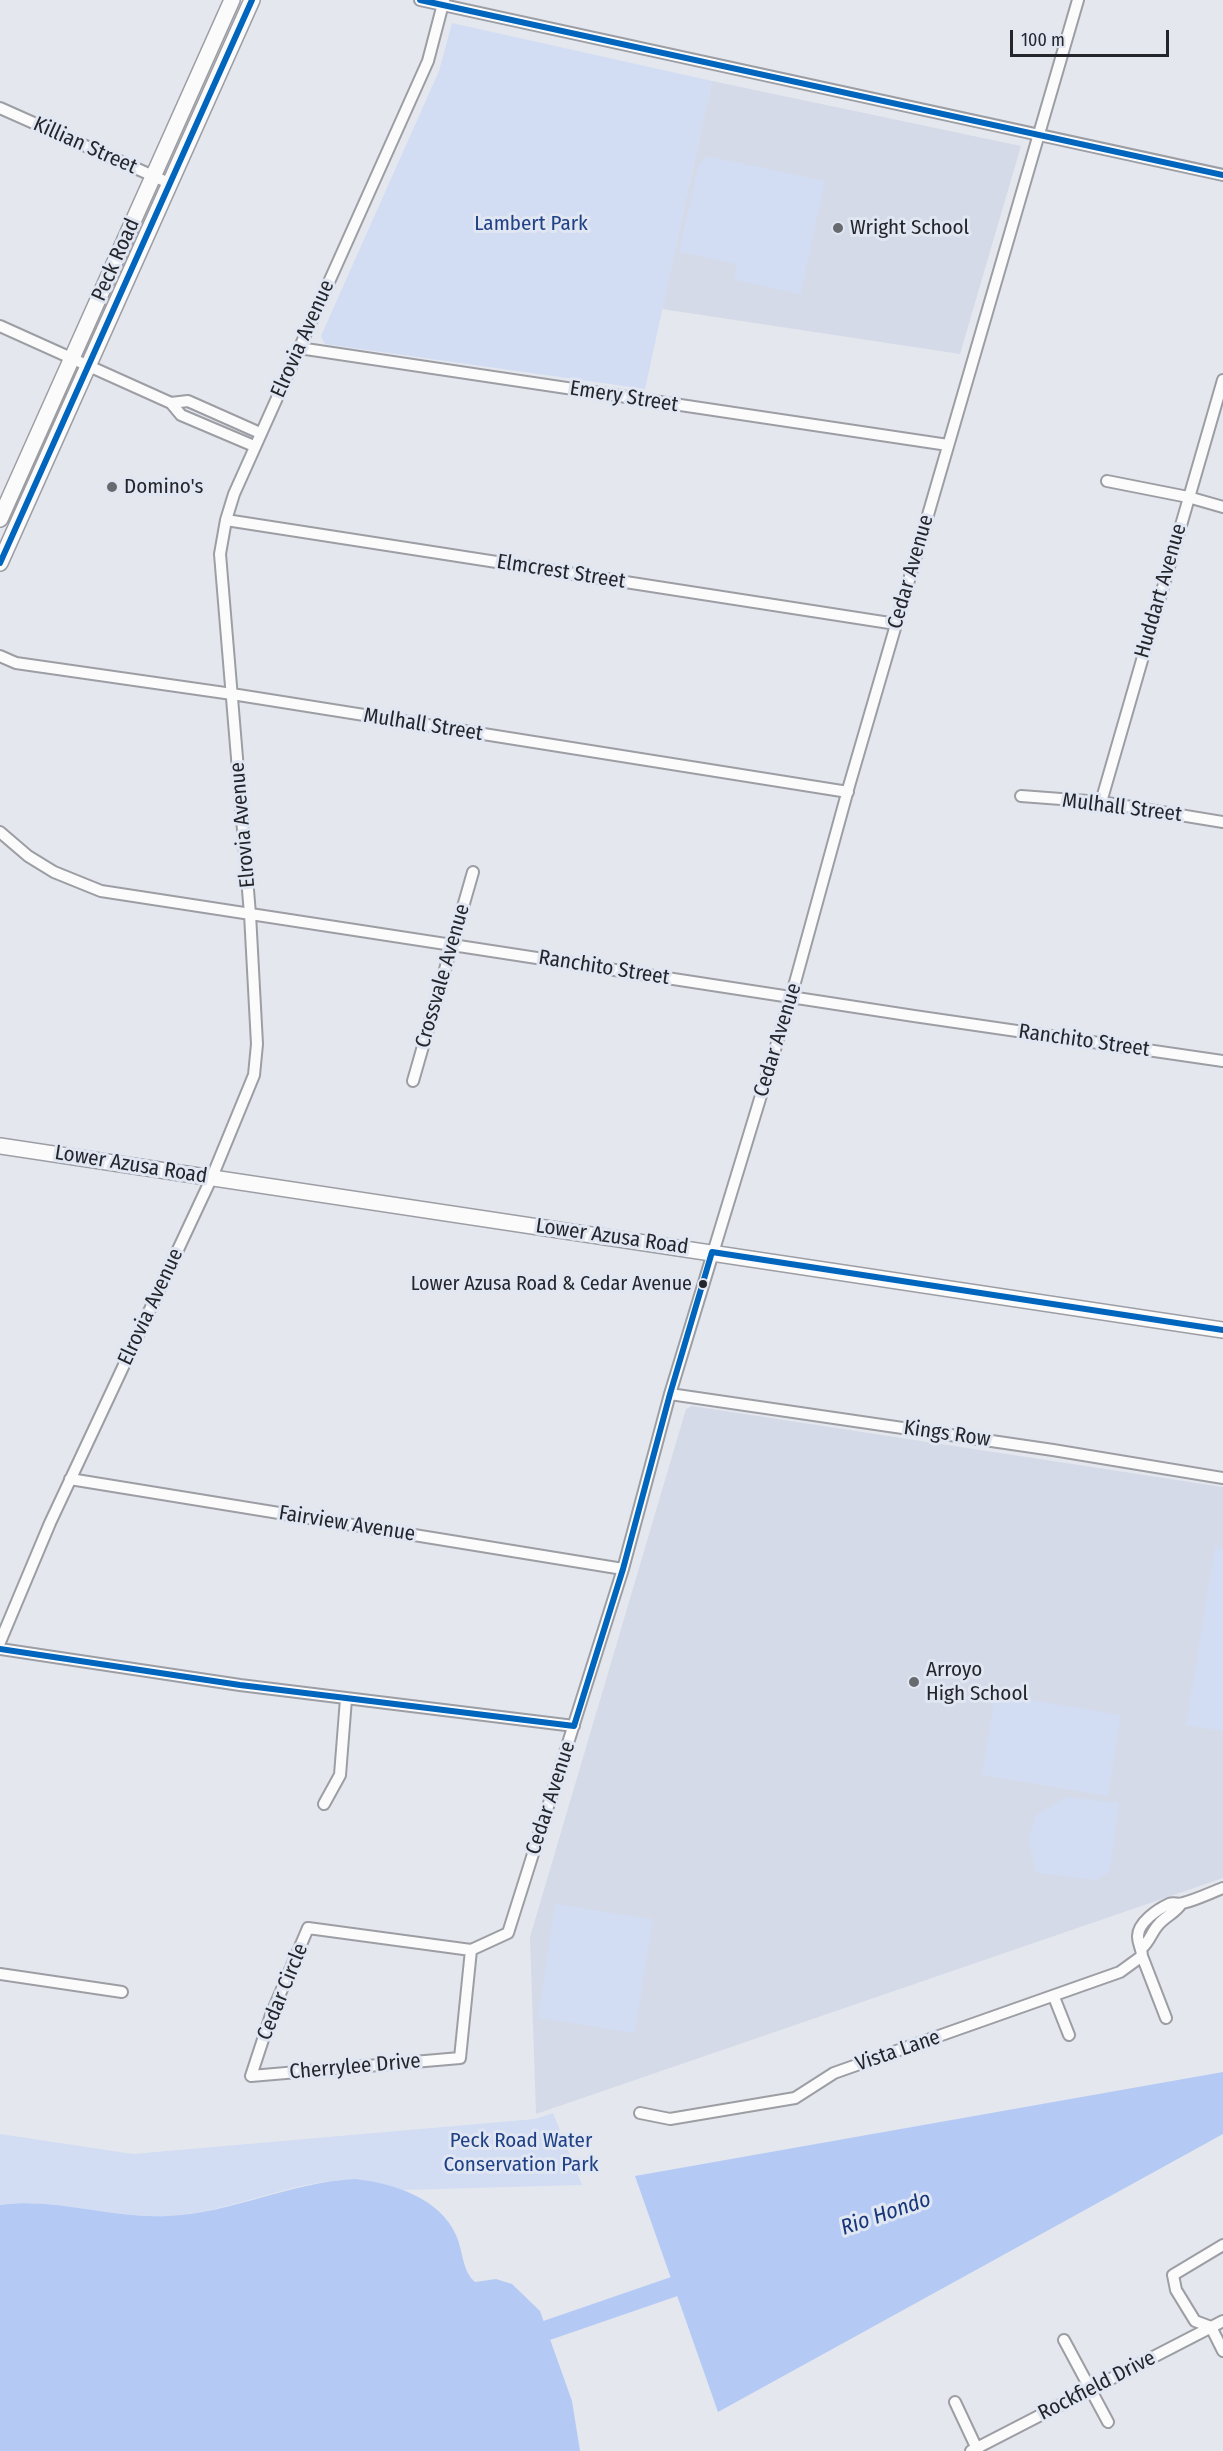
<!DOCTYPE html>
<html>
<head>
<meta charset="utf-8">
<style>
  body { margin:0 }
  #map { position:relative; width:1223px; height:2451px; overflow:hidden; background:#e4e7ee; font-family:"Fira Sans Condensed",sans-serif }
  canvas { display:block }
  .scale { position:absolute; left:1010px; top:30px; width:159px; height:27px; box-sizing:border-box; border:3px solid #24262b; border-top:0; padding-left:8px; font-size:18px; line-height:21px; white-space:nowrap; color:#24262b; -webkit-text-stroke:4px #e0e6f2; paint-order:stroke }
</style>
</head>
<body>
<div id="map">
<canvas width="1223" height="2451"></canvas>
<div class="scale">100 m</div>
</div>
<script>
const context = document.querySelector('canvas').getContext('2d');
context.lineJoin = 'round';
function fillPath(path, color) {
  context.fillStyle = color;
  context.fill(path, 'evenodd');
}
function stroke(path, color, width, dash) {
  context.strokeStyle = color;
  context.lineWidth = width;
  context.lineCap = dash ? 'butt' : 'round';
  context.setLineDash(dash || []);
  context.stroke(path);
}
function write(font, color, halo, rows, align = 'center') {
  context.font = font + ' "Fira Sans Condensed",sans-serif';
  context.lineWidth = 6;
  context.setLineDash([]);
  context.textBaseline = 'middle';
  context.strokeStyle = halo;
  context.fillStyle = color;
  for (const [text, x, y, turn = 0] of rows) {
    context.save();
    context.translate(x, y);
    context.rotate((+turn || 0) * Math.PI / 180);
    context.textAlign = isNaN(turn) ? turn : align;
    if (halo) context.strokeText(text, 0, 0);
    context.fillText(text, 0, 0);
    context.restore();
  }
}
const built = new Path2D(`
  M 712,81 L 1021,146 L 960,354 L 662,309 Z
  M 692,1406 L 1223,1487 L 1223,1878 L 536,2114 L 530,1937 L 686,1409 Z`);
const green = new Path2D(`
  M 452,23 L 712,81 L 645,389 L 325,344 L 321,336 L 439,71 Z
  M 707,156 L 825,181 L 801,294 L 734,280 L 737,264 L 679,252 L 698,166 Z
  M 1215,1546 L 1223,1548 L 1223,1731 L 1186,1725 Z
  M 995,1694 L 1121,1715 L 1108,1796 L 982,1775 Z
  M 1067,1797 L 1119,1803 L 1110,1871 L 1097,1880 L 1036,1873 L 1028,1838 L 1036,1815 Z
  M 555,1904 L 653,1919 L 635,2033 L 538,2018 Z
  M 553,2113 L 582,2185 L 402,2190 C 319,2160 252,2211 169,2216 C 113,2219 56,2197 0,2205 L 0,2134 L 133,2154 L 535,2119 Z`);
const water = new Path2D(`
  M 1223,2072 L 1223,2134 L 718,2412 L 635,2176 Z
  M 355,2179 C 393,2183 440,2198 456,2235 C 463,2250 462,2271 475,2282 L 496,2279 L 512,2284 L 540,2311 L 572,2401 L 580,2451 L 0,2451 L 0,2205 C 56,2197 112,2219 168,2216 C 232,2213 291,2182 355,2179 Z`);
const river = new Path2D(`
  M 548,2330 L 699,2278`);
const minor = new Path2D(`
  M 420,0 L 1223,175
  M 0,108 L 169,183
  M 0,326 L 171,403 L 181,415 L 254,446
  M 299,348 L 948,445
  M 171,403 L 188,401 L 260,433
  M 1107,481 L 1188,497 L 1223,507
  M 226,520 L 896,624
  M 0,656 L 16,663 L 232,694 L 848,792
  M 1021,796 L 1101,802 L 1223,822
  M 1101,802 L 1223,380
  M 0,832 L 28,856 L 54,872 L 101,891 L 914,1016 L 1223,1061
  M 413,1081 L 473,872
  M 670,1394 L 1053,1450 L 1223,1478
  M 70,1479 L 623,1569
  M 0,1642 L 50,1523 L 212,1177 L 254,1075 L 257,1044 L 250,914 L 220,554 L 226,520 L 234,494 L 428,61 L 444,0
  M 0,1649 L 240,1685 L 574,1726
  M 324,1804 L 340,1775 L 346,1699
  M 308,1928 L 471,1950 L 460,2058 L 251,2076 L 271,2015 Z
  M 1142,1948 C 1150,1941 1152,1931 1159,1924 C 1166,1916 1175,1913 1181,1904
  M 471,1950 L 508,1933 L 623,1569 L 670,1394 L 791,997 L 849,786 L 1078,0
  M 1142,1956 L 1166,2018
  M 0,1974 L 122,1992
  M 1054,1997 L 1069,2035
  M 640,2113 L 670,2119 L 795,2098 L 834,2073 L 1120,1972 L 1142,1956 C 1142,1949 1138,1944 1138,1937 C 1137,1923 1158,1909 1169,1904 C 1174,1902 1178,1905 1183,1903 C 1196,1900 1210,1893 1223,1888
  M 1223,2245 L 1173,2275 L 1176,2290 L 1195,2321 L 1211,2327 L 1223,2351
  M 1064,2340 L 1108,2422
  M 955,2402 L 978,2451
  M 971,2451 L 1223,2321`);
const secondary = new Path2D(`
  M 0,519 L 232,0
  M 0,563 L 252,0
  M 0,1146 L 1223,1330`);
const bus1 = new Path2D(`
  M 420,0 L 1223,175
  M 0,563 L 252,0
  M 0,1649 L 240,1685 L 574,1726 L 623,1569 L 670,1394 L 712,1252 L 1223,1330`);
const markers = [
  [838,228,6,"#676a6f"],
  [112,487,6,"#676a6f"],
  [703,1284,5,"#24262b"],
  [914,1682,6,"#676a6f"]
];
const busNames = [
  ["Lower Azusa Road & Cedar Avenue",692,1284]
];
const streetNames = [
  ["Killian Street",85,146,24],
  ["Peck Road",116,260,-66],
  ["Elrovia Avenue",303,339,-66],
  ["Emery Street",624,397,9],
  ["Elmcrest Street",561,572,9],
  ["Cedar Avenue",911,572,-74],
  ["Huddart Avenue",1161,591,-74],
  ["Mulhall Street",423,725,9],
  ["Mulhall Street",1122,808,7],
  ["Elrovia Avenue",243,825,-95],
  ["Ranchito Street",604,968,9],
  ["Crossvale Avenue",443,976,-74],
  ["Cedar Avenue",778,1040,-73],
  ["Ranchito Street",1084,1041,8],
  ["Lower Azusa Road",131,1165,9],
  ["Lower Azusa Road",612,1237,8],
  ["Elrovia Avenue",151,1307,-65],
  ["Kings Row",947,1434,8],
  ["Fairview Avenue",347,1524,9],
  ["Cedar Avenue",551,1798,-72],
  ["Cedar Circle",283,1992,-68],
  ["Vista Lane",898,2051,-19],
  ["Cherrylee Drive",355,2067,-5],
  ["Rockfield Drive",1097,2386,-27]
];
const parkNames = [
  ["Lambert Park",531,224],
  ["Peck Road Water",521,2141],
  ["Conservation Park",521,2165]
];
const poiNames = [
  ["Wright School",850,228],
  ["Domino's",124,487],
  ["Arroyo",926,1670],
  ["High School",926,1694]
];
const waterNames = [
  ["Rio Hondo",886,2214,-19]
];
fillPath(built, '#d4dae7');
fillPath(green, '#d2ddf3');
fillPath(water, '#b4caf5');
stroke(river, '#b4caf5', 20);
stroke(minor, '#9c9ea4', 14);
stroke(secondary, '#9c9ea4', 18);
stroke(minor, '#fbfbfc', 10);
stroke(secondary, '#fbfbfc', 15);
stroke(bus1, '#0065bd', 6);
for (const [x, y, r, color] of markers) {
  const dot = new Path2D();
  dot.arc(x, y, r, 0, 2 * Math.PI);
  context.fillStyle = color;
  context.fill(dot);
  stroke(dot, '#e0e6f2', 2);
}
write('20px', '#24262b', '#e0e6f2', busNames, 'right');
write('21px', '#24262b', '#e0e6f2', streetNames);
write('21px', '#204185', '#e0e6f2', parkNames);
write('21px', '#24262b', '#e0e6f2', poiNames, 'left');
write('italic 22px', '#163679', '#e0e6f2', waterNames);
</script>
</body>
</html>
